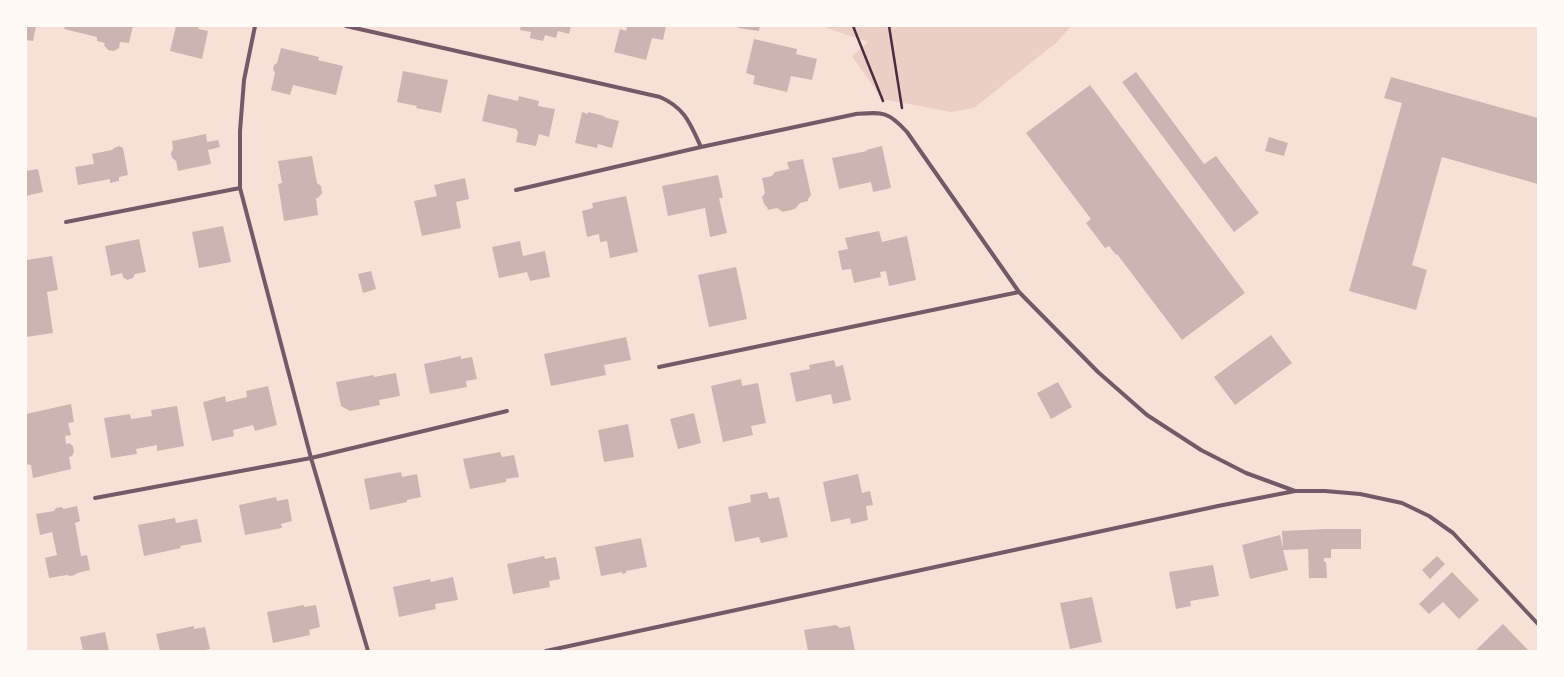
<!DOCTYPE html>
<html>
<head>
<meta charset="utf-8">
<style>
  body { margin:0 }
  #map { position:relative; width:1564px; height:677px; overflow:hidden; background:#f7e1d7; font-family:"Alegreya Sans",sans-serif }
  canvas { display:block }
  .frame { position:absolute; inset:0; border:27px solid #fffaf5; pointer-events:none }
</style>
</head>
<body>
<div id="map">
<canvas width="1564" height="677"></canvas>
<div class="frame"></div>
</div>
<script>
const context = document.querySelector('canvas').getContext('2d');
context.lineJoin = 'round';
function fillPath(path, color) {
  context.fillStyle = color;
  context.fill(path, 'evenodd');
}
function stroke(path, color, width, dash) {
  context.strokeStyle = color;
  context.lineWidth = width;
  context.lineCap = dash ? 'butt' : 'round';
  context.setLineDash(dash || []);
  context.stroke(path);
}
const green = new Path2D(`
  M 821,26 L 1071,26 L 1056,43 L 974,108 L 951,112 L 882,99 L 852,56 L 868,42 Z`);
const building = new Path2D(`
  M 26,26 L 36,26 L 33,41 L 26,40 Z
  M 65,26 L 133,26 L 129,43 L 120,42 L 119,48 L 114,51 L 108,50 L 104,45 L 105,43 L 97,41 L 97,37 L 64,29 Z
  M 176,26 L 199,26 L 198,29 L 208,31 L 202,59 L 170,51 Z
  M 521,26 L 571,26 L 569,34 L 558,31 L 556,38 L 545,35 L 543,41 L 530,38 L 531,32 L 520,30 Z
  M 627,26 L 666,26 L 663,40 L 652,38 L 646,60 L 614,52 L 620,29 L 626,31 Z
  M 739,26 L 760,26 L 759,31 L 738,28 Z
  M 754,39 L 797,49 L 796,54 L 817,59 L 812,80 L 791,76 L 787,92 L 753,84 L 755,76 L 746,73 Z
  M 281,48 L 319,57 L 318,60 L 343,66 L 336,95 L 293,85 L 290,95 L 271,90 L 275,73 L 273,69 L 274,65 L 277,63 Z
  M 403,71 L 448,80 L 441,113 L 416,108 L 417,106 L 397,102 Z
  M 1136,72 L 1204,164 L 1216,156 L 1259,213 L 1234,232 L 1122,82 Z
  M 1391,77 L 1538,118 L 1538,184 L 1442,157 L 1412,265 L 1427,270 L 1416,310 L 1349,291 L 1402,103 L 1384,98 Z
  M 1090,85 L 1245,293 L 1182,340 L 1117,254 L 1116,255 L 1109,246 L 1105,248 L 1086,223 L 1091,219 L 1026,133 Z
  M 488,94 L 518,101 L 519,96 L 539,101 L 538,106 L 555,109 L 549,137 L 539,134 L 536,146 L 516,142 L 518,132 L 516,129 L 482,121 Z
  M 582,112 L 588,114 L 588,112 L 604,116 L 604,117 L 619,121 L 612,148 L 598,144 L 597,148 L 575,143 Z
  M 206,134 L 207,142 L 218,140 L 220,147 L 208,150 L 211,164 L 178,171 L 176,161 L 172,158 L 171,153 L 173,149 L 172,141 Z
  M 1269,137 L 1288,143 L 1284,156 L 1265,151 Z
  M 119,146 L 123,148 L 128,175 L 119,177 L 119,181 L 110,183 L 110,179 L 78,185 L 75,167 L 94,164 L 92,154 L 112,150 L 114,148 Z
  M 882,146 L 891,188 L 873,192 L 871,182 L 839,189 L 832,158 L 867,151 L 866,150 Z
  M 312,156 L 317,183 L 321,186 L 322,193 L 318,198 L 316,198 L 318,215 L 284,221 L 278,184 L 282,183 L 278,161 Z
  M 803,159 L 811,195 L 808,199 L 808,201 L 800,203 L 795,209 L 783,212 L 777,208 L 768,210 L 767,207 L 764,204 L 762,197 L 765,193 L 762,178 L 772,176 L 775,172 L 789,169 L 787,162 Z
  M 38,169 L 43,192 L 26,196 L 26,171 Z
  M 718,175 L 723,198 L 719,198 L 727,233 L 710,237 L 705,208 L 668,216 L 662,186 Z
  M 465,178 L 469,199 L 456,202 L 461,228 L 422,236 L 414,201 L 437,196 L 434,185 Z
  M 626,196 L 638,252 L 610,258 L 607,241 L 600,242 L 599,234 L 587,237 L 582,211 L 593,208 L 592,203 Z
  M 223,226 L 231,262 L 199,268 L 192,232 Z
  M 879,231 L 882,242 L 907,236 L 916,280 L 889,286 L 886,271 L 880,272 L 881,277 L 854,283 L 851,269 L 842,270 L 838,251 L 848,249 L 845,238 Z
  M 139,239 L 146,272 L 135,274 L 133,278 L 127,280 L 123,277 L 122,273 L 111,276 L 105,246 Z
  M 520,241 L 523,256 L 545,251 L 550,277 L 530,281 L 527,272 L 499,278 L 492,247 Z
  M 52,256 L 58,290 L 47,292 L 53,333 L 26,337 L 27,260 Z
  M 736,267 L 747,319 L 709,327 L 698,275 Z
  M 371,271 L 376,289 L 363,293 L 358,274 Z
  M 1271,335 L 1292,363 L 1235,405 L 1214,377 Z
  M 626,337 L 631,360 L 604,365 L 606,375 L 551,386 L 544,354 Z
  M 461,356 L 461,359 L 472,357 L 477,379 L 466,381 L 467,387 L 430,394 L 424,364 Z
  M 834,360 L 836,367 L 843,365 L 851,400 L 833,404 L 831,394 L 796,402 L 790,373 L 810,369 L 809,365 Z
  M 396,373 L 400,396 L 379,400 L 380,405 L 350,411 L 341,406 L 336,382 L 374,375 L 374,377 Z
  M 741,379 L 742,386 L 758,383 L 766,423 L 751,426 L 753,435 L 723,442 L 711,386 Z
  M 1058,382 L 1072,407 L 1051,419 L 1037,393 Z
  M 268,386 L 277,425 L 255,431 L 253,425 L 233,430 L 234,436 L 212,441 L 203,402 L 225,396 L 226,402 L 247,397 L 246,391 Z
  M 71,404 L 74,422 L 68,423 L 71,435 L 65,436 L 66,444 L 69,443 L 73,446 L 74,452 L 72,456 L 69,457 L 71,469 L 33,478 L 31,465 L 26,464 L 26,414 Z
  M 177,406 L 184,446 L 157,451 L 157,445 L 147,447 L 136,449 L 137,454 L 111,458 L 104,418 L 130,414 L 131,419 L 152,416 L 151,410 Z
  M 694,413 L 701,443 L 678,449 L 670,419 Z
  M 628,424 L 634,457 L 604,462 L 598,430 Z
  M 500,452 L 502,457 L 514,455 L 519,477 L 506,479 L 506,482 L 470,489 L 463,459 Z
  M 401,472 L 402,477 L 417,474 L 421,497 L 407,500 L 407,502 L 370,510 L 364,479 Z
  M 858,474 L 862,493 L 870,491 L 873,505 L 866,506 L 868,520 L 851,524 L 850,518 L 831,522 L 823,482 Z
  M 767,492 L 769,499 L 779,497 L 788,537 L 761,543 L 759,537 L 735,542 L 728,507 L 751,502 L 750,495 Z
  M 276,497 L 277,501 L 288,499 L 292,521 L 281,524 L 282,528 L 245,535 L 239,505 Z
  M 77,506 L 80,521 L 75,523 L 81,556 L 87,555 L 90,570 L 77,573 L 75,575 L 70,576 L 67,575 L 49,578 L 45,558 L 57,555 L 52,532 L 40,535 L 36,514 L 54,511 L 56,508 L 61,507 L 64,509 Z
  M 175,518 L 176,523 L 197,519 L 202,542 L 180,546 L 181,548 L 144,556 L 138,525 Z
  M 1326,529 L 1361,529 L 1361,549 L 1331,549 L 1331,558 L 1324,558 L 1324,562 L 1326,562 L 1327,578 L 1309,578 L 1308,549 L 1283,550 L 1288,570 L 1250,579 L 1242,545 L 1280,535 L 1283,548 L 1282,531 Z
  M 641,538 L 647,567 L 626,571 L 626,573 L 622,574 L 622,572 L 601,576 L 595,547 Z
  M 544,556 L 545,559 L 556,557 L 560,579 L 549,581 L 550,587 L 513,594 L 507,564 Z
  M 1437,556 L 1445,564 L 1430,579 L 1422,570 Z
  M 1213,565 L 1219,596 L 1190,601 L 1191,606 L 1176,609 L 1169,572 Z
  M 1452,572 L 1479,600 L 1459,619 L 1443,602 L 1429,614 L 1419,604 Z
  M 453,577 L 458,600 L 435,604 L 436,609 L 399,617 L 393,587 L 430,579 L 431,582 Z
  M 1092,597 L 1102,642 L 1070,649 L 1060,603 Z
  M 304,605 L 304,607 L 316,605 L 320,627 L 309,630 L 310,635 L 273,643 L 267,612 Z
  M 1503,624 L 1529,651 L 1475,651 Z
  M 836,625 L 840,628 L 850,626 L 855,651 L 808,651 L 804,630 Z
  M 194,626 L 194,629 L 205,627 L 210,649 L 201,651 L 160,651 L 156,634 Z
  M 105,632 L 109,651 L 83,651 L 80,637 Z`);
const path = new Path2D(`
  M 853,26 L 883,101
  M 889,26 L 902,108`);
const minor = new Path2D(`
  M 346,26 L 660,97 C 685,108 690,123 701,147
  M 240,188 L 240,131 L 244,80 L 255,26
  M 516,190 L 701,147 L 856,114 C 883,112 888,111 907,132 L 1019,292 L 1098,372 L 1147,415 L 1201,450 L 1246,473 L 1295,491
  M 66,222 L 240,188 L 311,458 L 368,651
  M 659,367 L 1019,292
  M 95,498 L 311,458 L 507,411
  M 546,651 L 1218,506 L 1295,491 L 1325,491 L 1360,494 L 1402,503 L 1429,516 L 1453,533 L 1538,624`);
fillPath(green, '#ebcfc5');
fillPath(building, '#ccb4b1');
stroke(path, '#4a2c40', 2.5);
stroke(minor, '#755966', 4);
</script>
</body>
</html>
